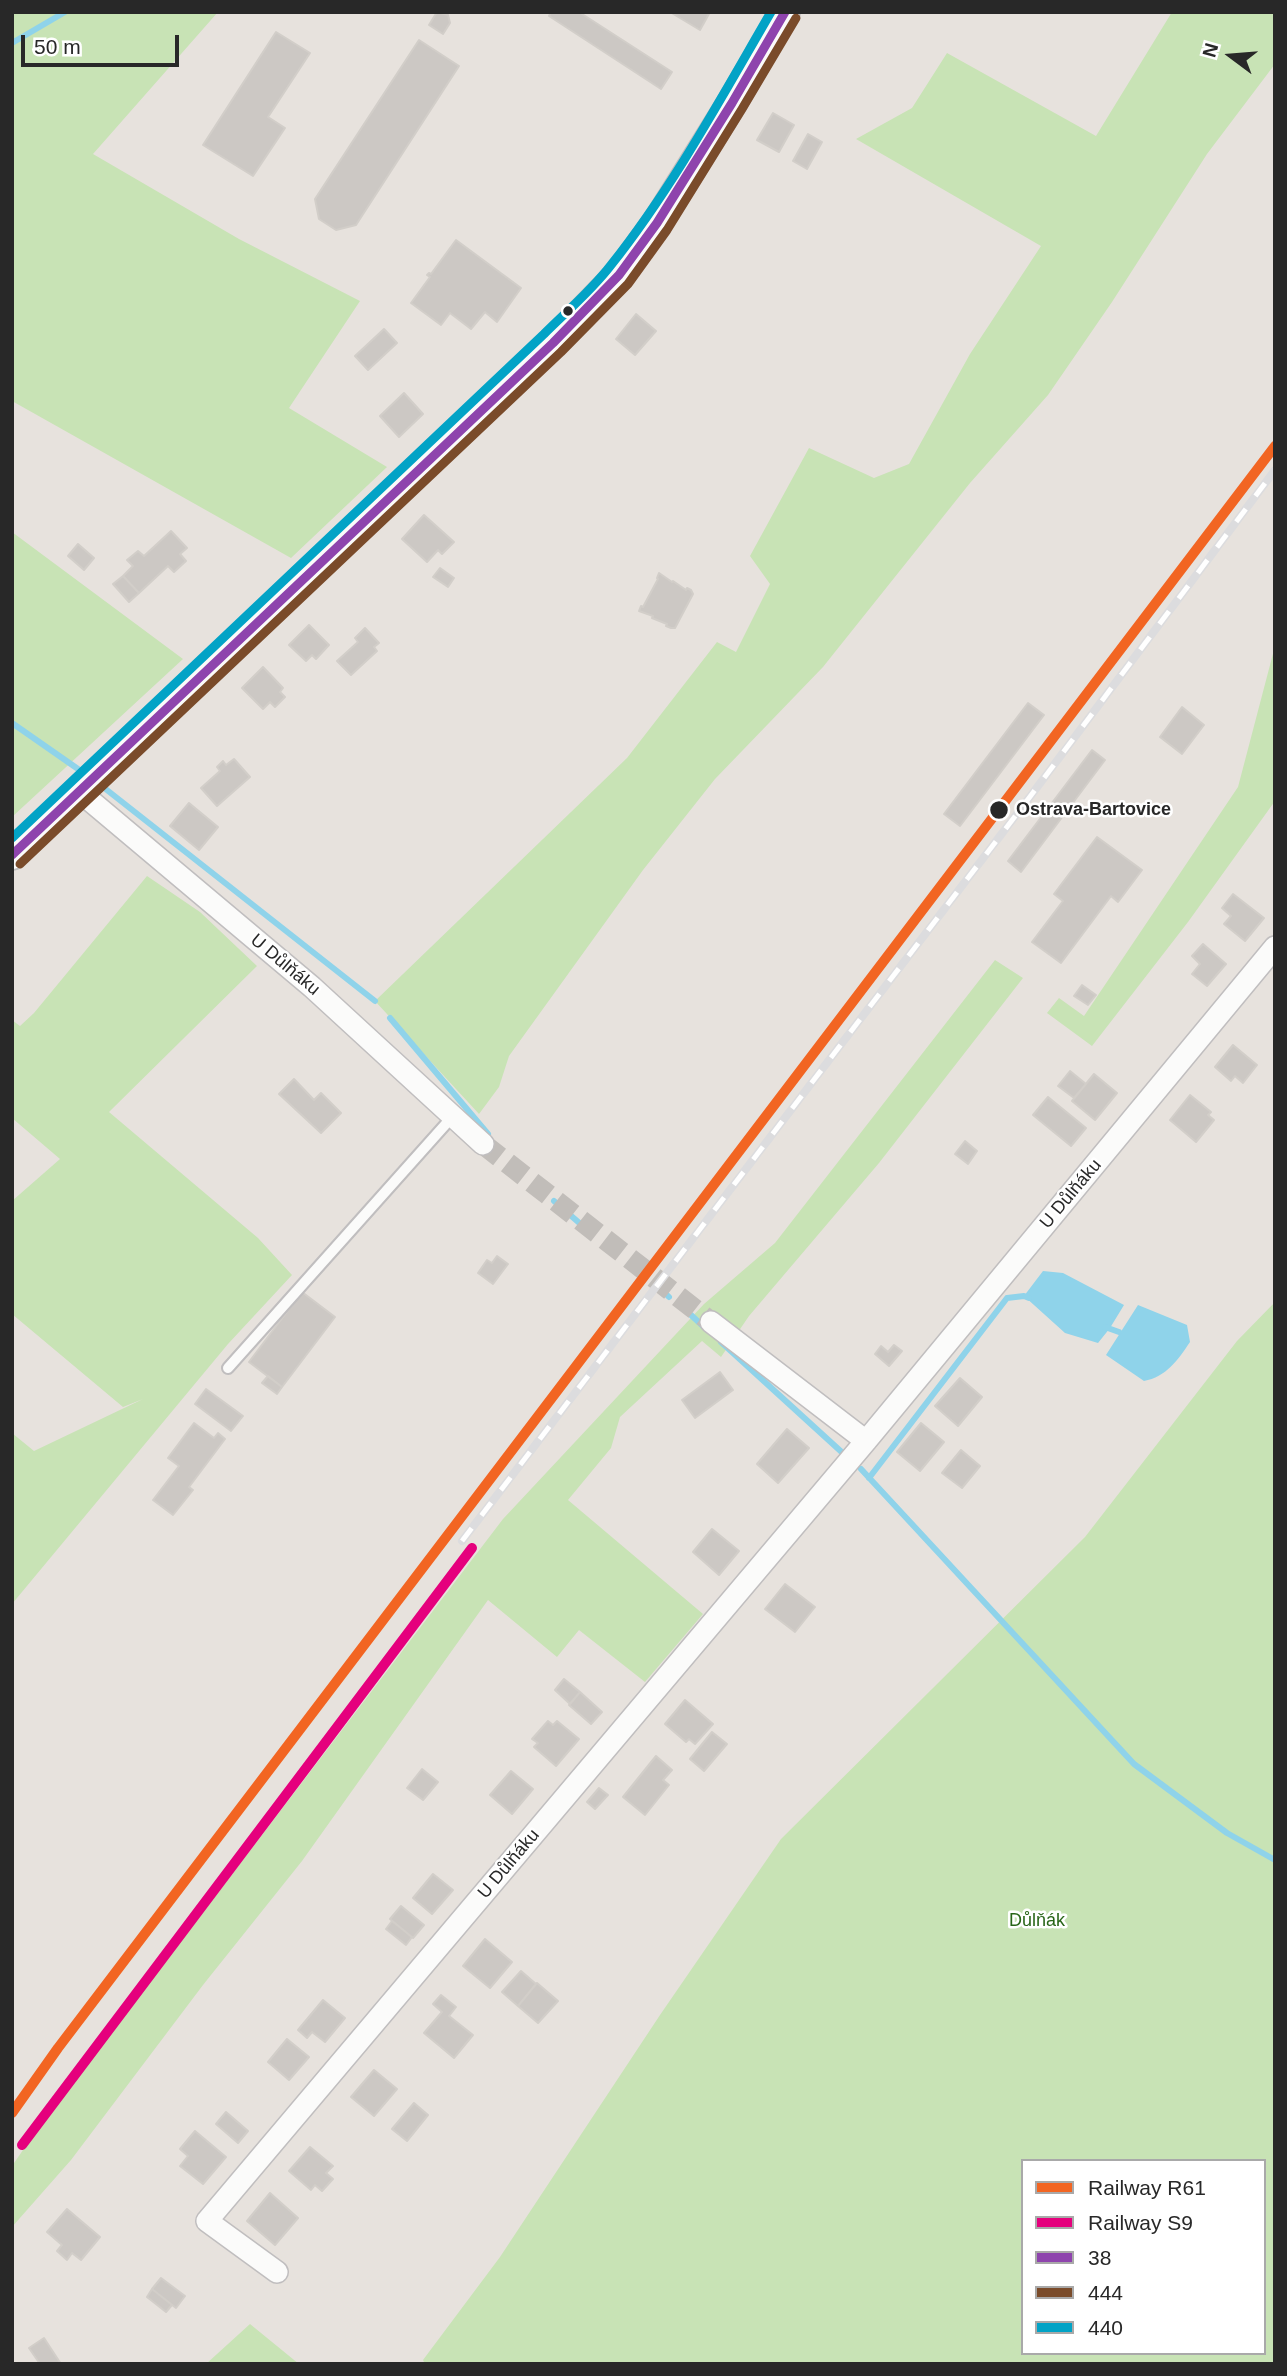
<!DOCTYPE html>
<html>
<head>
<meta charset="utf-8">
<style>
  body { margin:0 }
  #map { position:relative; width:1287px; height:2376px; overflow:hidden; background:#e7e2dd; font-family:Arial,sans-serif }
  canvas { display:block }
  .frame { position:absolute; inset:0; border:14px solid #282828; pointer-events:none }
  .legend { position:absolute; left:1021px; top:2159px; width:245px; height:196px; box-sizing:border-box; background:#fff; border:2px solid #a9a9a9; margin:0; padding:9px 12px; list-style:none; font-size:21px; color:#282828 }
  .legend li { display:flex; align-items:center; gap:14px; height:35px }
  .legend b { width:35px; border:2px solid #a9a9a9 }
  .north { position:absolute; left:1196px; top:21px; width:70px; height:70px; -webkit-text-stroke:5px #fff; paint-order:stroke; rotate:286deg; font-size:19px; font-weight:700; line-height:28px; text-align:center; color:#282828 }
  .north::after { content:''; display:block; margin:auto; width:24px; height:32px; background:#282828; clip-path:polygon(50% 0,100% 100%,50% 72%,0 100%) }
  .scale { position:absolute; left:21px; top:35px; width:158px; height:32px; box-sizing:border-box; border:4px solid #282828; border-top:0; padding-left:9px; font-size:21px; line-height:24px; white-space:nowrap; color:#282828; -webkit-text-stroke:5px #fff; paint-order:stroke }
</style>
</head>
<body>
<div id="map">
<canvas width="1287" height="2376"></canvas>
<div class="frame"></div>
<ul class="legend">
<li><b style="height:9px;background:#f26522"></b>Railway R61</li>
<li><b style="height:9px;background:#e5007d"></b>Railway S9</li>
<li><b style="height:9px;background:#8e44ad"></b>38</li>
<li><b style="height:9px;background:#7a4b2a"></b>444</li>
<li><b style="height:9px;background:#02a3c6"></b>440</li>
</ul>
<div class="north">N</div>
<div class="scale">50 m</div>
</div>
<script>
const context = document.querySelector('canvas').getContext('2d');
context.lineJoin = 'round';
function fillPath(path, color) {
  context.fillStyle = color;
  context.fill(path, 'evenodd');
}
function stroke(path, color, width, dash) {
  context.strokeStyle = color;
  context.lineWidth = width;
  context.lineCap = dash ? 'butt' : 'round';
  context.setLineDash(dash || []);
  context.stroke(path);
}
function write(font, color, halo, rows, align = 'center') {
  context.font = font + ' Arial,sans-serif';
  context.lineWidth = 5;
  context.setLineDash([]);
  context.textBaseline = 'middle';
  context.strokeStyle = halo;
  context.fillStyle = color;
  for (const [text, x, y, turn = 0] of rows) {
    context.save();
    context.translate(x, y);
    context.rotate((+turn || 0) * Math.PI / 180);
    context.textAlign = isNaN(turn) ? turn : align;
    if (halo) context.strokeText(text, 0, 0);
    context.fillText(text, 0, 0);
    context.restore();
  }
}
const green = new Path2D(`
  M 12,12 L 218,12 L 93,154 L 239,239 L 360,301 L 289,408 L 387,467 L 291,558 L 12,401 Z
  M 1172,12 L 1275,12 L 1275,64 L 1207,154 L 1112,302 L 1048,395 L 970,483 L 823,667 L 715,779 L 643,870 L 509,1056 L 499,1087 L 479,1114 L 375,1001 L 627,758 L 717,642 L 736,652 L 770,584 L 750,556 L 809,448 L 874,478 L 909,464 L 970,354 L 1041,246 L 856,139 L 912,108 L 947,53 L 1096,136 Z
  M 12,532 L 183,659 L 12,817 Z
  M 1275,646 L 1275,801 L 1188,922 L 1092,1046 L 1047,1013 L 1059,998 L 1084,1016 L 1238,787 Z
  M 147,876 L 200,912 L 257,966 L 109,1112 L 258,1238 L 292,1275 L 228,1344 L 12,1604 L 12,1433 L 34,1451 L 143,1399 L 123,1407 L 12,1314 L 12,1201 L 60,1159 L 12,1118 L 12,1020 L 20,1026 L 34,1013 Z
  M 995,960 L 1023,978 L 879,1163 L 749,1316 L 721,1357 L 702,1341 L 620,1417 L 611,1448 L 568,1500 L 703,1614 L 645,1682 L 579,1630 L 557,1657 L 488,1600 L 302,1861 L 203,1985 L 71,2160 L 12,2227 L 12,2166 L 34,2134 L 503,1519 L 704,1304 L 775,1243 Z
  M 1275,1302 L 1275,2364 L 425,2364 L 423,2360 L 500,2257 L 660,2015 L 781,1839 L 1085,1537 L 1237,1341 ZM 1023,2161 L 1264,2161 L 1264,2353 L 1023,2353 Z
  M 250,2324 L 299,2364 L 206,2364 Z`);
const water = new Path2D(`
  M 1043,1271 L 1063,1273 L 1124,1305 L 1110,1328 L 1098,1343 L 1065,1333 L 1024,1296 Z
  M 1138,1305 L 1187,1325 L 1190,1342 C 1178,1360 1166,1377 1144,1381 L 1106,1355 Z`);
const stream = new Path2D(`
  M 12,43 L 65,12
  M 12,723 L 78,769
  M 98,783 L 375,1001
  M 390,1018 L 488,1134
  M 554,1201 L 584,1227
  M 667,1295 L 669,1297
  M 691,1315 L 705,1328
  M 1105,1327 L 1119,1332
  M 721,1342 L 846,1456
  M 861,1469 L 1134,1764 L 1227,1833 L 1275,1860
  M 869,1478 L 1007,1298 L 1024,1296 L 1029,1298`);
const building = new Path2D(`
  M 437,12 L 448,15 L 450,23 L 443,34 L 429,25 Z
  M 551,12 L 579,12 L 672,72 L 661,89 L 549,16 Z
  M 670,12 L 710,12 L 700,30 Z
  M 276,32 L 310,53 L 268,117 L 285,128 L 253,176 L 203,145 Z
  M 419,40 L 459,66 L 356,225 L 336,230 L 319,219 L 315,199 Z
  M 773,113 L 794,125 L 779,152 L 757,140 Z
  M 808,134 L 822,142 L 807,169 L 793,161 Z
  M 456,240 L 521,288 L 497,322 L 485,312 L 471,329 L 450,313 L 441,325 L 411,303 L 430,277 L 427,275 L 429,273 L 431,274 Z
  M 636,314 L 656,331 L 635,355 L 616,339 Z
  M 384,329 L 397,343 L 368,370 L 355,356 Z
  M 404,393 L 423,414 L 399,437 L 380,416 Z
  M 424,515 L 454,542 L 442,554 L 438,550 L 427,562 L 402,539 Z
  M 171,531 L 187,548 L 180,554 L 186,561 L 174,572 L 168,566 L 139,593 L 123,576 L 133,566 L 127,560 L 138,551 L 144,556 Z
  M 78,544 L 94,558 L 84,570 L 68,556 Z
  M 440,568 L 454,578 L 448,587 L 433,577 Z
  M 659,573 L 672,582 L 673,581 L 686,590 L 687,588 L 691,590 L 693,594 L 675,628 L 671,628 L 666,626 L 667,624 L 652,618 L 653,616 L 639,611 L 641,606 L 643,607 L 658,579 L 657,578 Z
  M 123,576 L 139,593 L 129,602 L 113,584 Z
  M 309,625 L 329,645 L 316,659 L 312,655 L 306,661 L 289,645 Z
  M 365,628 L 379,643 L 374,647 L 377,651 L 351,675 L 337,661 L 358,642 L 355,638 Z
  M 263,667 L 283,688 L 280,692 L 285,697 L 275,707 L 270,702 L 263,709 L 242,688 Z
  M 1028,703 L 1044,715 L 960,826 L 944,814 Z
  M 1182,707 L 1204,725 L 1182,754 L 1160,737 Z
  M 1092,750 L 1105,760 L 1021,872 L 1008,861 Z
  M 234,759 L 250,777 L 217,806 L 201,788 L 220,771 L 217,767 L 223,761 L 226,765 Z
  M 189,803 L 218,827 L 199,850 L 170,826 Z
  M 1097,837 L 1142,870 L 1118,902 L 1111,896 L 1061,963 L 1032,942 L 1063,901 L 1054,894 Z
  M 1233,894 L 1264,918 L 1245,941 L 1224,924 L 1231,916 L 1222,908 Z
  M 1203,944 L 1226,964 L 1207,986 L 1192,974 L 1200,964 L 1192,956 Z
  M 1082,985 L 1096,995 L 1088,1005 L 1074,996 Z
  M 1233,1045 L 1257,1065 L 1243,1083 L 1235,1076 L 1231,1081 L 1215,1067 Z
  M 1070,1071 L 1086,1084 L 1074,1098 L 1058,1086 Z
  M 1094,1074 L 1117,1093 L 1095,1120 L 1072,1101 Z
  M 294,1079 L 314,1100 L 321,1093 L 341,1113 L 321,1133 L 279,1094 Z
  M 1190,1095 L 1211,1112 L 1208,1115 L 1214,1120 L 1196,1142 L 1170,1120 Z
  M 1048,1097 L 1086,1128 L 1071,1146 L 1033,1115 Z
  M 965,1141 L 977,1151 L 968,1164 L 955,1154 Z
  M 497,1256 L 508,1264 L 493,1284 L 478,1273 L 487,1260 L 492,1263 Z
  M 302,1292 L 335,1317 L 282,1387 L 249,1362 Z
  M 894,1345 L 902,1351 L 889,1366 L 875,1354 L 881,1346 L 888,1352 Z
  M 720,1372 L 733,1390 L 695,1418 L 682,1400 Z
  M 268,1376 L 282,1387 L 277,1394 L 262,1383 Z
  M 960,1378 L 982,1397 L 958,1426 L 935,1406 Z
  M 206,1389 L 243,1416 L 231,1431 L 195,1404 Z
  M 194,1423 L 214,1438 L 218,1433 L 225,1439 L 189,1487 L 193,1490 L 173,1515 L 153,1500 L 179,1466 L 168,1458 Z
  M 921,1423 L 944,1442 L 920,1471 L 897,1452 Z
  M 787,1429 L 809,1448 L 778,1483 L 757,1464 Z
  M 961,1450 L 980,1466 L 962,1488 L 942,1473 Z
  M 712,1529 L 739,1551 L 719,1575 L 693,1552 Z
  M 785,1584 L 815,1607 L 795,1632 L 765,1609 Z
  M 564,1679 L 580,1692 L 570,1704 L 555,1690 Z
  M 580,1692 L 602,1712 L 591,1724 L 569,1705 Z
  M 685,1700 L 713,1724 L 695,1744 L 689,1739 L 686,1742 L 665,1724 Z
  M 548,1721 L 553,1725 L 557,1721 L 579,1739 L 556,1766 L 534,1747 L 538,1743 L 532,1739 Z
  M 712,1732 L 727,1744 L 704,1771 L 690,1759 Z
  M 656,1756 L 672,1770 L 663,1780 L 669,1785 L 645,1815 L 623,1797 Z
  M 422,1769 L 438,1782 L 423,1800 L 407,1788 Z
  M 511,1771 L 533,1789 L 512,1814 L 490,1795 Z
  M 599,1788 L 608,1795 L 595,1809 L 587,1802 Z
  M 433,1874 L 453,1890 L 432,1914 L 413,1898 Z
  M 401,1906 L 424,1925 L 413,1938 L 390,1919 Z
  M 392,1921 L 412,1937 L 406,1945 L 386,1929 Z
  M 485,1939 L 512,1962 L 490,1988 L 463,1966 Z
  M 521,1971 L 536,1984 L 518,2006 L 502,1992 Z
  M 537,1983 L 558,2001 L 538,2023 L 518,2006 Z
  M 441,1995 L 456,2007 L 449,2016 L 473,2035 L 454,2058 L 424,2033 L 442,2012 L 433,2004 Z
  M 323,2000 L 345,2018 L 325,2042 L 312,2032 L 307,2038 L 298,2030 Z
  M 287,2039 L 309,2057 L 289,2080 L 268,2062 Z
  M 374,2070 L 397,2089 L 374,2116 L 351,2097 Z
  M 414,2103 L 428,2115 L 407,2141 L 392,2129 Z
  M 226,2112 L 248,2131 L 238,2143 L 216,2124 Z
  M 195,2131 L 226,2157 L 203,2184 L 180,2166 L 188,2156 L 180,2149 Z
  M 310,2147 L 333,2166 L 326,2173 L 333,2179 L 322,2191 L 315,2185 L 311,2190 L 289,2171 Z
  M 270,2193 L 298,2218 L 275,2245 L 247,2221 Z
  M 67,2209 L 100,2237 L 81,2260 L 72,2253 L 67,2260 L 57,2251 L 62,2245 L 47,2232 Z
  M 161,2278 L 185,2296 L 176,2308 L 152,2289 Z
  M 152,2289 L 172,2305 L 166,2312 L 147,2297 Z
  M 44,2338 L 61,2364 L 40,2364 L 29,2348 Z`);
const streetTunnel = new Path2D(`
  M 483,1144 L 711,1322`);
const lane = new Path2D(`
  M 228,1368 L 453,1116`);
const street = new Path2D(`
  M 80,792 L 312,987 L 483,1144
  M 711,1322 L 866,1441
  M 277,2272 L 207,2221 L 866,1441 L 1275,947`);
const secondary = new Path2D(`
  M 12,855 L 553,343 L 619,275 L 657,223 L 732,103 L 785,12`);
const rail = new Path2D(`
  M 462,1541 L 1029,798 L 1275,470`);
const bus1 = new Path2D(`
  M 12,855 L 553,343 L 619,275 L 657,223 L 732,103 L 785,12`);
const bus2 = new Path2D(`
  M 20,864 L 561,352 L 628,284 L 667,230 L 742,109 L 796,18`);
const bus3 = new Path2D(`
  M 12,838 L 544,334 C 566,312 592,290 611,265 C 673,187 721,98 771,12`);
const rail1 = new Path2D(`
  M 12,2113 L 58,2048 L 1275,446`);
const rail2 = new Path2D(`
  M 22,2145 L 472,1548`);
const markers = [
  [568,311,6,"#282828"],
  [999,810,10,"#282828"]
];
const stopNames = [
  ["Ostrava-Bartovice",1016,810]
];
const streetNames = [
  ["U Důlňáku",285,965,40],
  ["U Důlňáku",1071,1194,-50],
  ["U Důlňáku",509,1864,-50]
];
const parkNames = [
  ["Důlňák",1037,1921]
];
fillPath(green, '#c8e3b5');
fillPath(water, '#8fd3ea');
stroke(stream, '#8fd3ea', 6);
fillPath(building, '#ccc8c4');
stroke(building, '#d2cec9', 2);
stroke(streetTunnel, '#c1bdb9', 21, [21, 10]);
stroke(lane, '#c0bebf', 14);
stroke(street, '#c0bebf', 24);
stroke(secondary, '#c0bebf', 32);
stroke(lane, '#fbfbfa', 10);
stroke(street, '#fbfbfa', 21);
stroke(secondary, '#fbfbfa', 28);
stroke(rail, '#dcdcde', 8);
stroke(rail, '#fff', 5, [16]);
stroke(bus1, '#8e44ad', 9);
stroke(bus2, '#7a4b2a', 9);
stroke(bus3, '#02a3c6', 9);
stroke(rail1, '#f26522', 10);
stroke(rail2, '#e5007d', 10);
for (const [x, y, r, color] of markers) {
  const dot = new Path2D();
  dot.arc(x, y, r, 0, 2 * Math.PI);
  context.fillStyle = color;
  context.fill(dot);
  stroke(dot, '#fff', 2.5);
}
write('bold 18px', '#282828', '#fff', stopNames, 'left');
write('18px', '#282828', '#fff', streetNames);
write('18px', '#286518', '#fff', parkNames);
</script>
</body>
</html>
